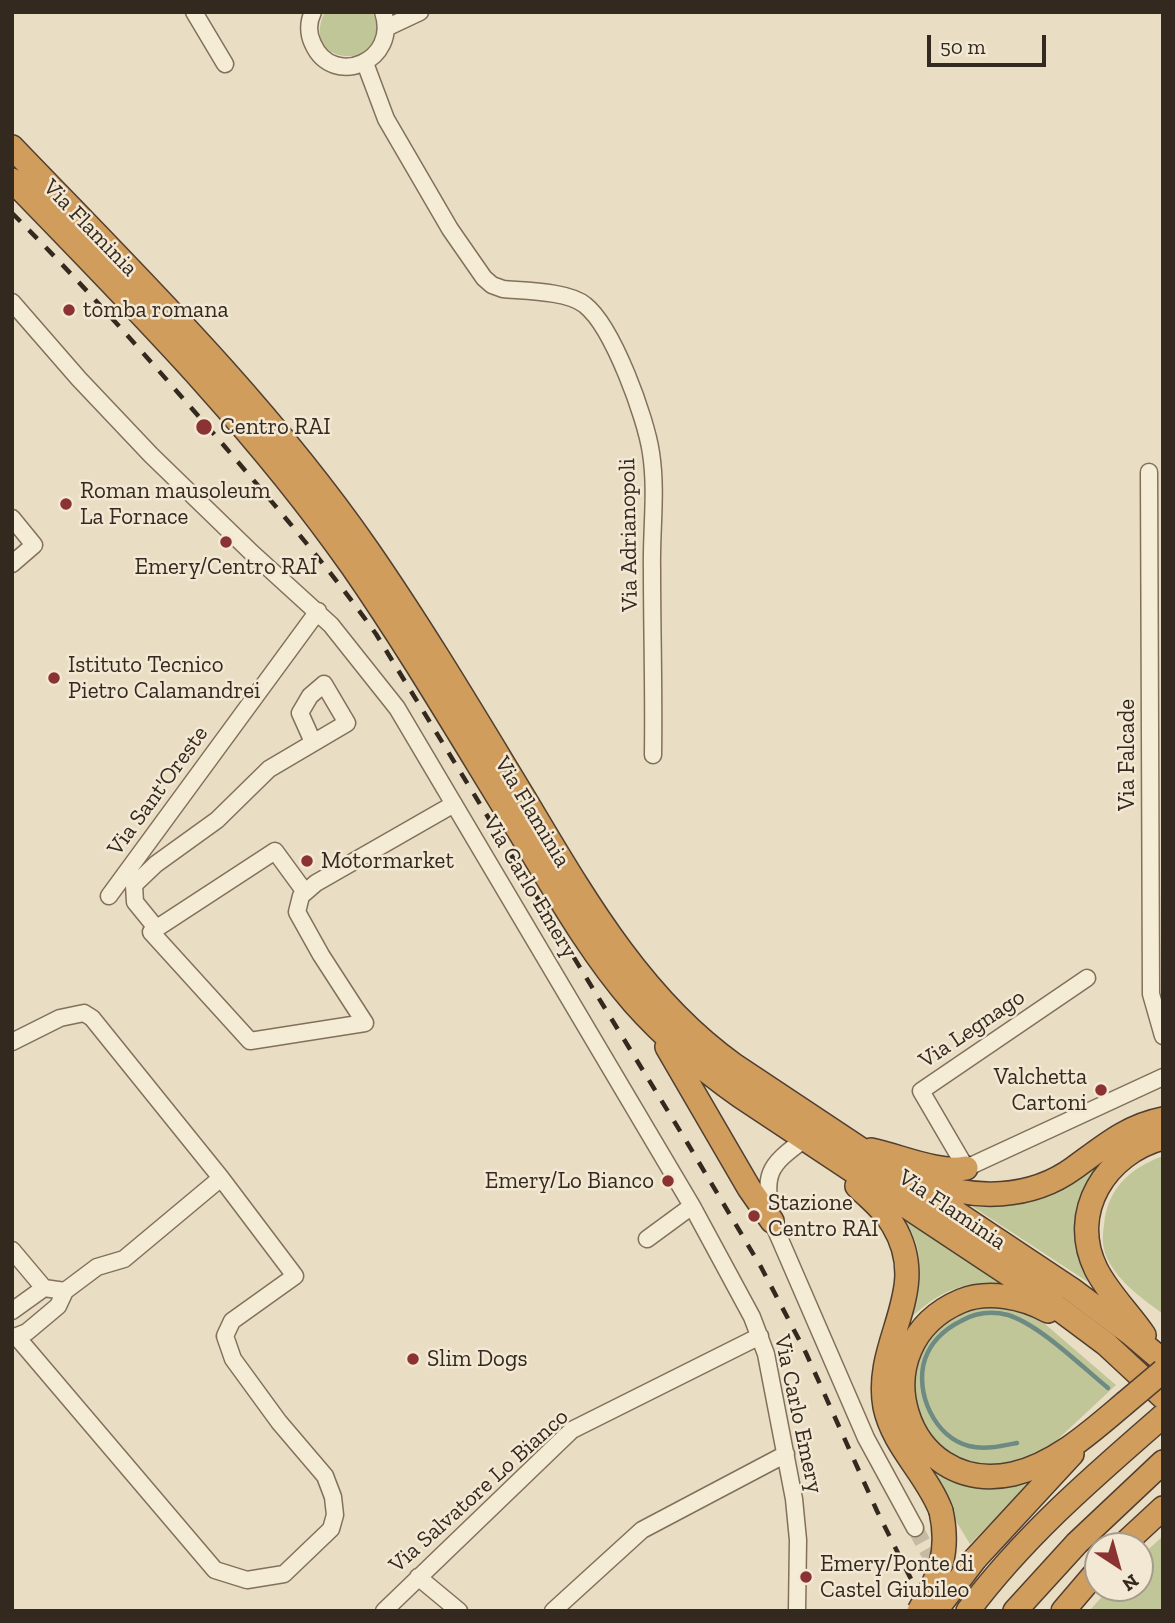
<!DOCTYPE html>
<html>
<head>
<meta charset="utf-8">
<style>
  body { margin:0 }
  #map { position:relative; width:1175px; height:1623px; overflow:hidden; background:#e9dec4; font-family:"Zilla Slab",serif }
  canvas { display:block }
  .frame { position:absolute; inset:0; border:14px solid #34291f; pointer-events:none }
  .north { position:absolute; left:1084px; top:1532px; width:70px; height:70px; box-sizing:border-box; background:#f2e8d3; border:2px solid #a69c8b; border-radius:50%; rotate:144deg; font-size:19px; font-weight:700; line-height:28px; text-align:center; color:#34291f }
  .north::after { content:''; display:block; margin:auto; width:24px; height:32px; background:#8b3233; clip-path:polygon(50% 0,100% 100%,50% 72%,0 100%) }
  .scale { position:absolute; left:927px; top:35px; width:119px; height:32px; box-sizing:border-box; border:4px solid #34291f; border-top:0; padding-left:9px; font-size:21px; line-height:24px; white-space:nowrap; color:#34291f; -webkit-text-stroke:5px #f2e8d3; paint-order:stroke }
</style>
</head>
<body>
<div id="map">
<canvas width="1175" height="1623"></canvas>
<div class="frame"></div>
<div class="north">N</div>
<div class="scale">50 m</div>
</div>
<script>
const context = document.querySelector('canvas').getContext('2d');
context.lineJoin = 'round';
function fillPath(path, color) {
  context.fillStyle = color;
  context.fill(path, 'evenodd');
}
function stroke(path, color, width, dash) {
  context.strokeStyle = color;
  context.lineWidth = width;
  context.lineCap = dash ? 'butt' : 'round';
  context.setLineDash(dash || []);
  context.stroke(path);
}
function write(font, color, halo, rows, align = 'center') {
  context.font = font + ' "Zilla Slab",serif';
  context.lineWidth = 5;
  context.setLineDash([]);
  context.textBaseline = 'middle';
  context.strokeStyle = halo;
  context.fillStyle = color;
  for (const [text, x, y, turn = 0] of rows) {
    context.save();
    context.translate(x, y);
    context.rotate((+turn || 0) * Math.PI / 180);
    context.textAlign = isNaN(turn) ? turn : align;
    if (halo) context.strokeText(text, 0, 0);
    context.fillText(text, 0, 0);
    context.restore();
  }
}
const green = new Path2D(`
  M 325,12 L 372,12 C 402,71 295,71 325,12 Z
  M 1163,1156 L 1163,1314 C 1143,1299 1121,1284 1109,1262 C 1102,1250 1102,1238 1104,1225 C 1107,1189 1130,1168 1163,1156 Z
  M 1099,1161 C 1076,1203 1070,1236 1088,1282 L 967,1203 Z
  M 902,1216 L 1004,1287 C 962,1276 929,1298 902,1327 C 922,1289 929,1253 902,1216 Z
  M 993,1305 L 1019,1310 L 1045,1324 L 1116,1385 L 1057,1440 L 1025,1464 L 989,1469 L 960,1464 L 924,1433 L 910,1382 L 929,1333 L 968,1307 Z
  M 916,1456 L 1036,1478 L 970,1544 Z
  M 1163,1536 L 1163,1611 L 1089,1611 L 1110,1588 L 1140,1588 L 1140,1557 Z`);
const stream = new Path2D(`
  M 1017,1443 C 1002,1446 985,1450 969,1446 C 935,1438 914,1392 925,1359 C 931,1342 945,1329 961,1321 C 975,1313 992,1311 1008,1315 C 1040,1325 1081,1366 1108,1388`);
const minorTunnel = new Path2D(`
  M 915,1528 L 960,1611`);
const minor = new Path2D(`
  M 194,12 L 225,64
  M 313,12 C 308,22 308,34 313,44 C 333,89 400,61 383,12
  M 386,28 L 420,12
  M 365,63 L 386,119 L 450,229 L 484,278 L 492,285 L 503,289 C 524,291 568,291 585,305 C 613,327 646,418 651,453 C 657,492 651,531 652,570 C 652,632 654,693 653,755
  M 12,302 L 79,379 L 151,455 L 252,553 L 331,625 L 397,708 L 692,1206 L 752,1317 L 766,1354 L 794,1499 L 798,1540 L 797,1611
  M 1149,472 L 1151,994 L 1163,1036
  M 12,518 L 34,545 L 12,564
  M 305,892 L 275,851 L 151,932 L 250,1041 L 365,1023 L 321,955 L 297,912 L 301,896 L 316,883 L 454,804
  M 109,896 L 318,611
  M 157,929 L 135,902 L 134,885 L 156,864 L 217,820 L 269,769 L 347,723 L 324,684 L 310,696 L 300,713 L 313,742
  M 1087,978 L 921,1091 L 966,1168 L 1163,1077
  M 12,1042 L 60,1018 L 84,1013 L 92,1018 L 221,1178
  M 805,1139 C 766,1167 764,1174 772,1221 L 866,1438 L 915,1528
  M 647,1239 L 692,1206
  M 12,1250 L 44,1288
  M 12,1311 L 44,1288 L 65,1291
  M 12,1338 L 27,1332 L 58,1306 L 65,1291 L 97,1267 L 124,1259 L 221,1178 L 295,1276 L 232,1321 L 225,1336 L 233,1359 L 279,1422 L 325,1476 L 333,1497 L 335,1515 L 331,1529 L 284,1574 L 247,1580 L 215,1570 L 16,1336
  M 418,1577 L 459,1611
  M 384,1611 L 572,1430 L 760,1336
  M 553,1611 L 642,1530 L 786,1454`);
const highway = new Path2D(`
  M 12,147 C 136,276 264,401 367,549 C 423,630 473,714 524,798 C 582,895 640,998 734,1065 L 1071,1289 L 1130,1333 L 1163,1361
  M 12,180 C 131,303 253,425 352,566 C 411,651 464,742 519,831 C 555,890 589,951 634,1003 C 665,1038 702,1069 740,1096 L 1043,1297 L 1106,1344 L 1163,1397
  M 667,1047 L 749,1188 L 772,1221
  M 871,1150 C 900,1156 939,1174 966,1168
  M 925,1182 C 974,1200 1030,1200 1074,1168 C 1103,1147 1127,1126 1163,1119
  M 857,1186 C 870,1199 884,1209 893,1225 C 933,1291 873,1340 885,1407 C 893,1446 927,1474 941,1511
  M 1048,1311 C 1023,1297 988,1290 961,1301 C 857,1345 904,1498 1013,1474 C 1056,1464 1092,1431 1125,1403
  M 1144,1335 C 1129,1313 1108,1293 1096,1269 C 1068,1212 1106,1153 1163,1138
  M 1122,1546 L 1163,1508
  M 975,1559 L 1072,1454
  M 968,1611 C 1024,1536 1093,1477 1163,1416
  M 1015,1611 L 1077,1543 L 1163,1462
  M 1063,1611 L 1098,1570`);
const rail = new Path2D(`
  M 12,213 C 87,288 157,368 226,448 C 278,509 330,569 376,634 L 688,1144 L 761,1267 L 806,1353 L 877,1511 L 927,1611`);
const highwayBridge = new Path2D(`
  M 1125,1403 L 1163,1371
  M 939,1606 L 975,1559
  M 919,1611 C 940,1575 950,1552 941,1511`);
const markers = [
  [69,310,7,"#8b3233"],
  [204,427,9,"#8b3233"],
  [66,504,7,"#8b3233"],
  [226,542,7,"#8b3233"],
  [54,678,7,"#8b3233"],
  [307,861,7,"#8b3233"],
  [1101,1090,7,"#8b3233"],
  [668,1181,7,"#8b3233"],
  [754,1216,7,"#8b3233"],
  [413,1359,7,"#8b3233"],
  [806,1577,7,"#8b3233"]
];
const streetNames = [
  ["Via Flaminia",90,228,46],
  ["Via Adrianopoli",629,535,-91],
  ["Via Falcade",1127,755,-90],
  ["Via Sant'Oreste",158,791,-54],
  ["Via Flaminia",532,812,59],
  ["Via Carlo Emery",530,887,59],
  ["Via Legnago",972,1029,-34],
  ["Via Flaminia",952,1210,34],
  ["Via Carlo Emery",798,1414,78],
  ["Via Salvatore Lo Bianco",479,1491,-42]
];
const poiNames = [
  ["tomba romana",83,310],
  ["Centro RAI",220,427],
  ["Roman mausoleum",80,491],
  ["La Fornace",80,517],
  ["Emery/Centro RAI",226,567,"center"],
  ["Istituto Tecnico",68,665],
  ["Pietro Calamandrei",68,691],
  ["Motormarket",321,861],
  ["Valchetta",1087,1077,"right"],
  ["Cartoni",1087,1103,"right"],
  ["Emery/Lo Bianco",654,1181,"right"],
  ["Stazione",768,1203],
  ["Centro RAI",768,1229],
  ["Slim Dogs",427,1359],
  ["Emery/Ponte di",820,1564],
  ["Castel Giubileo",820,1590]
];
fillPath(green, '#c1c699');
stroke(stream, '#6d8a83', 4.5);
stroke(minorTunnel, '#c5baa3', 16, [16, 8]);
stroke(minor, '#82705c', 19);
stroke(highway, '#503f30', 26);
stroke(minor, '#f5ecd6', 16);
stroke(highway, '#d19d5d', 23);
stroke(rail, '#34291f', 4.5, [12, 12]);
stroke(highwayBridge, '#503f30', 26, []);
stroke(highwayBridge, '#d19d5d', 23);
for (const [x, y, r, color] of markers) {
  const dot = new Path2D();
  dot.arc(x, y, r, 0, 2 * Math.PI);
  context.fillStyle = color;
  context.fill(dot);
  stroke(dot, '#f2e8d3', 2.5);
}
write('23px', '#34291f', '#f2e8d3', streetNames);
write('23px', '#34291f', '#f2e8d3', poiNames, 'left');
</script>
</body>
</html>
